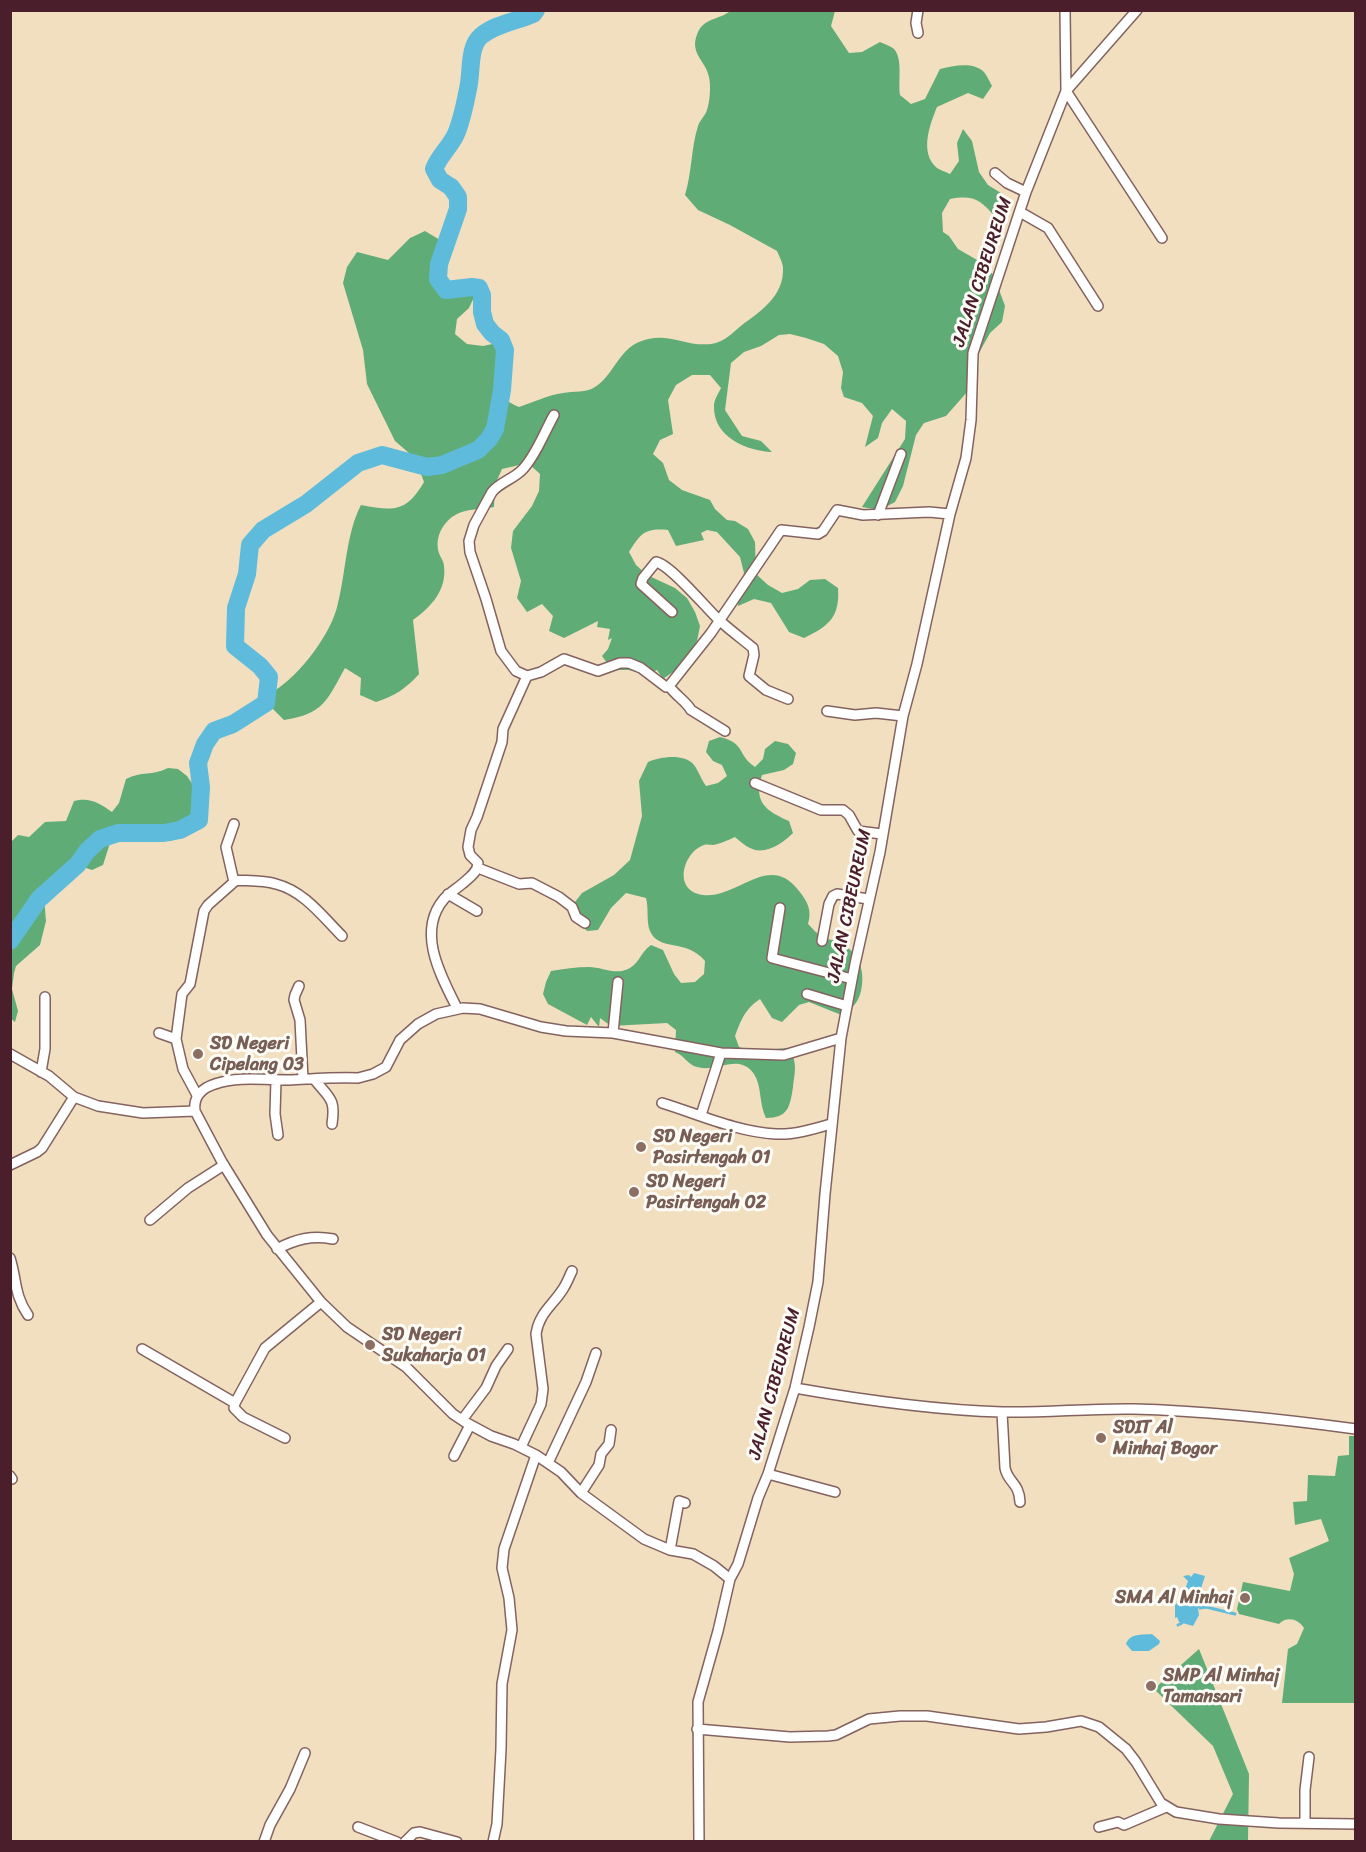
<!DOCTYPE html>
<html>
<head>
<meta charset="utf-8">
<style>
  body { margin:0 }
  #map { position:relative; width:1366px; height:1852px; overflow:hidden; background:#f1dfc0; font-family:Sriracha,sans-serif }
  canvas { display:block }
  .frame { position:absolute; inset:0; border:12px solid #4a1f2b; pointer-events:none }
</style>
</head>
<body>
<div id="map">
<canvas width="1366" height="1852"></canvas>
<div class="frame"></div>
</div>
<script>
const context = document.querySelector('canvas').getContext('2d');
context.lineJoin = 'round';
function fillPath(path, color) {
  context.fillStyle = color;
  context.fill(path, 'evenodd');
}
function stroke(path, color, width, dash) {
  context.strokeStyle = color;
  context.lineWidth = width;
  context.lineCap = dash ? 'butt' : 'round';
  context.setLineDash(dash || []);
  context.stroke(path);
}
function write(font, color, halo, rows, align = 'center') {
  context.font = font + ' Sriracha,sans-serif';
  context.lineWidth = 6;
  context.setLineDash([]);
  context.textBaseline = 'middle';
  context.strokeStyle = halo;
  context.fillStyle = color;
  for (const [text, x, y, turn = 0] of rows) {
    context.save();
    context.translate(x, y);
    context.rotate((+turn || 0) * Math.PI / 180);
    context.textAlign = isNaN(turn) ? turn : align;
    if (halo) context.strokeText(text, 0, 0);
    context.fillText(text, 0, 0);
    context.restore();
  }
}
const forest = new Path2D(`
  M 730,11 L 835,11 L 831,26 L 849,53 L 862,52 L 880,42 C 884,44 891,46 894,49 C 903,59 898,81 900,95 L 911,104 L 925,99 L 940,69 C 953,66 973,61 984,72 C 987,76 990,82 992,86 L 983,99 L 968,93 L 937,107 C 930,124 919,153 937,168 C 940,170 946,172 950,174 L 959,161 L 957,143 L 963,129 L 972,141 L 979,172 L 988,185 L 1001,193 L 1009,206 L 995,217 C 980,199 973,195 950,199 L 942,213 L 943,232 L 949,236 L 958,249 L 984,264 L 994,276 L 1005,306 L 1002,322 L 990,333 L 975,360 L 968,391 L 946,416 L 924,423 L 916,435 L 903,486 L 895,502 L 880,510 L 862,507 L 905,439 L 906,421 L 892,409 L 882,423 L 878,438 L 865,447 L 873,416 L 862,403 L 844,397 L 841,388 L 843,372 L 838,356 L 824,344 L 806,338 L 790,334 L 779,335 L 761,346 L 744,352 L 731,363 L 725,410 L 742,436 L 761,441 L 772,452 C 747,451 713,437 714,406 C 714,400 718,394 721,388 L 710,375 L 692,375 L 676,385 L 668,400 L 673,434 L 660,440 L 653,454 L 663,463 L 669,480 L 682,490 L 710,500 L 715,509 L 727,520 L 735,521 L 748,529 L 755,542 L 756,574 L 768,585 L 782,593 L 798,589 L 810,580 L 825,579 L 838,588 C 840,617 829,626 804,638 L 789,632 L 771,603 L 754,599 L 738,606 L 739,589 L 744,573 L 740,557 L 717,532 L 707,530 L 701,533 L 704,540 L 676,546 L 668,530 C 645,528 641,533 629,552 L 636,565 L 647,575 L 675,588 L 687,598 L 695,612 L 700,626 L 697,641 L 678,673 L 677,669 L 663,679 L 657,670 L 645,675 L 629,670 L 612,670 L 602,656 L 608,649 L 612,638 L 608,640 L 610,629 L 597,627 L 598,621 L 564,638 L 549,631 L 553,616 L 542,604 L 527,612 L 517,598 L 521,581 L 511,548 L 513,531 L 532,506 L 539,491 L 540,474 L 528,463 L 502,469 L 495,485 L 494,507 C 482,509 467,509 457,514 C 443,521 434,538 439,553 C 440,557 444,561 444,566 C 447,590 431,607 413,620 L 419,674 C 406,689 394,696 376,702 L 360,695 L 361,678 L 345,668 C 327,700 324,714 284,720 L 272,708 L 274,691 C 300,675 332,633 338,603 C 346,571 346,534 361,505 C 393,511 406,513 424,482 L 418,466 L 409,453 L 395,441 L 367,384 L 363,350 L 343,283 L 347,267 L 357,252 L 388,260 L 410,238 L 425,231 L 440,240 C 432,269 424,272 445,298 L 460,293 L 476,293 L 469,308 L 457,319 L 455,334 L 467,344 L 483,346 L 497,343 C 499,373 483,391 519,407 C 534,402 548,395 563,393 C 573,391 586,393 595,387 C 613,376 618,351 639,342 C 667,330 683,347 711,344 C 725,342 732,333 742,325 C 761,311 784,296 783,268 C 783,263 779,256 777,251 L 730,225 L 698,210 L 685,195 C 692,172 691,148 698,126 C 700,120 705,116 707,110 C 710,101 711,86 709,77 C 706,60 687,53 699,30 C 706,18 721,19 730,11 Z
  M 720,737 C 747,744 736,754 755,767 L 763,759 L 765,749 L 775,741 L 788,744 L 796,753 L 793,764 L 784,770 L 762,775 C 753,802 766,811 789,821 L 793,833 C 783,843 765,856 750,848 C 745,846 740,841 735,837 C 728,840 720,844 713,845 C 710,845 707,844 704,845 C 683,852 672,891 703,895 C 738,899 769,851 799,891 C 808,902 812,911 808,924 C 812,928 817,934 822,937 C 826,940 832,939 836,941 C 858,950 866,969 861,991 C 858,1004 851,1010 839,1014 L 809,1002 L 799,1005 L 782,1022 L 772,1018 L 760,999 C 745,1009 741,1020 735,1036 L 739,1047 L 751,1051 L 787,1048 L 791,1050 C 797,1066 795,1071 793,1087 C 790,1107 788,1118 766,1118 C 759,1105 762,1086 754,1074 C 739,1052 716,1073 697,1067 C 688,1065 684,1055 675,1052 L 676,1030 L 667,1023 L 611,1026 L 600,1018 L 599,1027 L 591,1017 L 587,1025 L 548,1004 L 543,994 L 546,982 L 551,971 C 564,969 576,967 589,967 C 602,967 617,976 630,968 C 640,962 640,953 651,945 L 663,950 L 674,974 L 681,983 L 695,982 L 704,974 L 705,961 C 686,938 659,952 650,931 C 646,922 649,909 646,898 L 626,893 L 611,908 L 598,930 L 587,931 L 579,923 L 575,902 L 582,893 L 614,875 L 630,860 L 642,816 L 639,781 L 648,762 C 660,757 684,753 694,765 C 698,770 701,779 706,786 L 718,783 L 727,776 L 722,765 L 713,761 L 706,752 L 709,741 Z
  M 168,768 L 178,769 L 187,776 L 193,785 L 200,806 L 200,817 L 193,827 L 171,841 L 133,839 L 110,843 L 103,865 L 92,870 L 80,866 L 49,888 L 44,898 L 46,921 L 40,945 L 16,966 L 14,973 L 12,989 L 18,1011 L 15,1022 L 10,1018 L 11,842 L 18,835 L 29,837 L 45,822 L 66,821 L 74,801 C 90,797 99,803 112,812 L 119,803 L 126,779 C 142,771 152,776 168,768 Z
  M 1349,1436 L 1356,1436 L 1355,1703 L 1282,1703 L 1288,1649 L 1297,1644 L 1304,1628 C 1298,1619 1287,1616 1279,1624 L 1239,1614 L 1237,1609 L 1243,1582 L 1290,1591 L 1294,1574 L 1289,1558 L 1329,1541 L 1321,1519 L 1295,1525 L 1293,1502 L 1307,1501 L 1308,1475 L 1335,1476 L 1338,1456 L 1349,1455 Z
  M 1199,1649 L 1249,1774 L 1248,1841 L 1209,1841 L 1233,1794 L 1213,1746 L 1154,1689 Z`);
const water = new Path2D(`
  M 1194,1573 L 1205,1576 L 1197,1601 L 1199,1615 L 1193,1626 L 1179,1622 L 1177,1617 L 1175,1618 L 1175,1605 L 1177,1603 L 1193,1605 L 1194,1598 L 1181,1594 L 1184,1592 L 1188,1581 L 1183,1576 L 1189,1575 L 1191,1577 Z
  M 1152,1634 L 1160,1641 L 1159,1644 L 1149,1651 L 1132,1651 L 1126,1644 C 1130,1633 1142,1635 1152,1634 Z`);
const stream = new Path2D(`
  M 1199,1600 L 1198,1604 L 1200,1608 L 1206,1607 L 1235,1614
  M 1178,1625 L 1182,1623`);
const river = new Path2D(`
  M 10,941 L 39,899 L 78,864 L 87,851 L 100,839 L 118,833 L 164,833 L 180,830 L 199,820 L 201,787 L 198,763 L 205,744 L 214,731 L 233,724 L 266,703 L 269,677 L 260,666 L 235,646 L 236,608 L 247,574 L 250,545 L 263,530 L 306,504 L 358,463 L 382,455 L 427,467 L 442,465 L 478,450 L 489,439 L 495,429 L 502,390 L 505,350 L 501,340 L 492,333 L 485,324 L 482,312 L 482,295 L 479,288 L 472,287 L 446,290 L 438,279 L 439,264 L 458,209 L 458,197 L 451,187 L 440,180 L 434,169 C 439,156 450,147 456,134 C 462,120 465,104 468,89 C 472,73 468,47 481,36 C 495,24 517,21 533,14 L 536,10`);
const minor = new Path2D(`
  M 1065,10 L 1066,91 L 1162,238
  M 918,33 L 916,23 L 918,10
  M 995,173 L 1007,183 L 1026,192
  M 1020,212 L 1048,228 L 1098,306
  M 878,515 L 901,454
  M 672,612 L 641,584 L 643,578 L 656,562 C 671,565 706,608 719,620 C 730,630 742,639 753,648 L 754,655 L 749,676 L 766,690 L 788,699
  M 527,676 L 541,672 L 564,659 L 598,671 L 620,663 L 629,663 L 641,668 L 666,687 L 669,686 C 676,696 686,701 691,710 L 725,731
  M 669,686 L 711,633 L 781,530 L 818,534 L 823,531 L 837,510 L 863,515 L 929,512 L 950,514
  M 827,711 L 855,715 L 876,713 L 903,716
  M 755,783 L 821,810 L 843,810 L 849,815 L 858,831 L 882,834
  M 478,868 L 519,884 L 532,883 L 559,897 L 572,907 L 576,917 L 585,923
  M 234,880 C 247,881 263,880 276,884 C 304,891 323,917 342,936
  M 448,894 L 477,911
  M 780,908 L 772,958 L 852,979
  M 822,941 L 829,904 L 833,896 L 837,894 L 868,899
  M 299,986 L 295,995 L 294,1000 L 300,1020 L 303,1079
  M 807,994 L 847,1006
  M 457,1008 C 441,976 416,932 444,899 C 449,893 456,889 462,884 C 469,878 478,872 478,863 L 470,855 L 468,847 L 471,830 L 477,817 L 502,742 L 503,729 L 527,676 L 516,671 L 501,651 L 486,599 L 470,552 L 469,541 L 474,525 L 492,492 C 500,482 514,479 523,469 C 536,455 544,433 554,415
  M 159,1033 L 176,1039 L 183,1069 L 197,1095
  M 613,1033 L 618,982
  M 176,1039 L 182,994 L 190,984 L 204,911 L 208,905 L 234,882 L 226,847 L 234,824
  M 10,1054 L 49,1076 L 74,1097 L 98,1106 L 143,1113 L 195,1111 L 222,1162 L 267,1235 L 321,1302 L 347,1327 L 406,1367 L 453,1414 L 465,1422 L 491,1436 L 514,1444 L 536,1455 L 561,1472 L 581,1493 L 644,1539 L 670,1550 L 693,1554 L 714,1566 L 730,1579
  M 41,1072 L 45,1049 L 45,997
  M 314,1079 C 329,1098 336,1098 332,1124
  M 276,1080 L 275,1114 L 278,1135
  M 662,1103 C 698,1114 737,1132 776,1134 C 794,1135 814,1129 831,1124
  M 195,1111 C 193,1097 202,1088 215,1084 C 237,1076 265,1080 289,1080 C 312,1079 335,1077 358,1078 L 373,1074 L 386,1067 L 400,1040 L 418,1024 L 436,1014 L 463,1008 L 480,1009 L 541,1027 L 566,1031 L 613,1033 L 721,1053 L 784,1055 L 841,1038
  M 701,1115 L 721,1053
  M 10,1165 L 37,1152 L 42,1148 L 74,1097
  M 150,1220 L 188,1188 L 224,1165
  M 277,1249 C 296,1239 312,1235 333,1239
  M 10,1258 C 17,1280 14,1295 28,1315
  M 142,1349 L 235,1403 L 265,1348 L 321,1302
  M 795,1388 C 863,1400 932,1410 1002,1412 C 1046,1413 1090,1408 1134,1409 C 1208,1411 1282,1419 1356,1429
  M 235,1403 L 234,1408 L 243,1417 L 285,1438
  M 1002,1412 L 1005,1468 C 1008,1483 1019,1482 1020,1502
  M 462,1420 L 486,1388 L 496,1366 L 508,1349
  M 521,1447 L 541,1404 L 543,1389 L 536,1334 C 539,1313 553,1305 563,1289 C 567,1283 569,1277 572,1271
  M 454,1456 L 470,1425
  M 548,1463 L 586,1382 L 596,1353
  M 768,1474 L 835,1492
  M 10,1476 L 12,1479
  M 581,1493 L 599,1465 L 601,1454 L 609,1444 L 611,1430
  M 670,1550 L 679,1501 L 685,1503
  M 697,1729 L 790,1737 L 828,1736 L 836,1735 L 869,1719 L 900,1716 L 927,1716 L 1019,1729 L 1046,1727 L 1081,1721 L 1099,1727 L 1126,1749 L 1136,1762 L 1161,1803 L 1176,1812 L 1219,1819 L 1279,1823 L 1356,1824
  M 1305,1823 L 1305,1790 L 1309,1757
  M 358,1827 L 397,1842
  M 1099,1827 L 1118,1822 L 1124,1825 L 1166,1807
  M 264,1842 L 270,1825 L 290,1789 L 305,1753
  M 405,1842 L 414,1833 L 420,1832 L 457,1842
  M 493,1842 L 497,1824 L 501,1749 L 502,1684 L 512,1630 L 509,1598 L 502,1568 L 504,1549 L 536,1455
  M 699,1842 L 698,1702 L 718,1631 L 730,1579 L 738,1564 L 758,1498 L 768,1474 L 795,1388 L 809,1327 L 818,1282 L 825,1194 L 841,1038 L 855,964 L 880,852 L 903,716 L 917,664 L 950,514 L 966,458 L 971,420 L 973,353 L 1026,192 L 1066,91 L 1137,10`);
const markers = [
  [198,1054,6,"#8d6e63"],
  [641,1147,6,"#8d6e63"],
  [634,1192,6,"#8d6e63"],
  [370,1345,6,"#8d6e63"],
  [1101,1438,6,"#8d6e63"],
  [1245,1598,6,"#8d6e63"],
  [1151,1686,6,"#8d6e63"]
];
const streetNames = [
  ["JALAN CIBEUREUM",983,272,-72],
  ["JALAN CIBEUREUM",850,906,-78],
  ["JALAN CIBEUREUM",775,1384,-75]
];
const educationNames = [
  ["SD Negeri",210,1044],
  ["Cipelang 03",210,1065],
  ["SD Negeri",653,1137],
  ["Pasirtengah 01",653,1158],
  ["SD Negeri",646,1182],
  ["Pasirtengah 02",646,1203],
  ["SD Negeri",382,1335],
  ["Sukaharja 01",382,1356],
  ["SDIT Al",1113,1428],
  ["Minhaj Bogor",1113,1449],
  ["SMA Al Minhaj",1233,1598,"right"],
  ["SMP Al Minhaj",1163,1676],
  ["Tamansari",1163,1697]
];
fillPath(forest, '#60ac76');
fillPath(water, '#5ebbdc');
stroke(stream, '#5ebbdc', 3);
stroke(river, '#5ebbdc', 18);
stroke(minor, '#84625f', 12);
stroke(minor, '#fff', 9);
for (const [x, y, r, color] of markers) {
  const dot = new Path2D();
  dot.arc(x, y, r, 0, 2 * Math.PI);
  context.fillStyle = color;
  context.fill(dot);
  stroke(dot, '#fdfcf7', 2);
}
write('18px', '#4a1f2b', '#fdfcf7', streetNames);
write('bold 18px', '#785e54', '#fdfcf7', educationNames, 'left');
</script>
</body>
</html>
